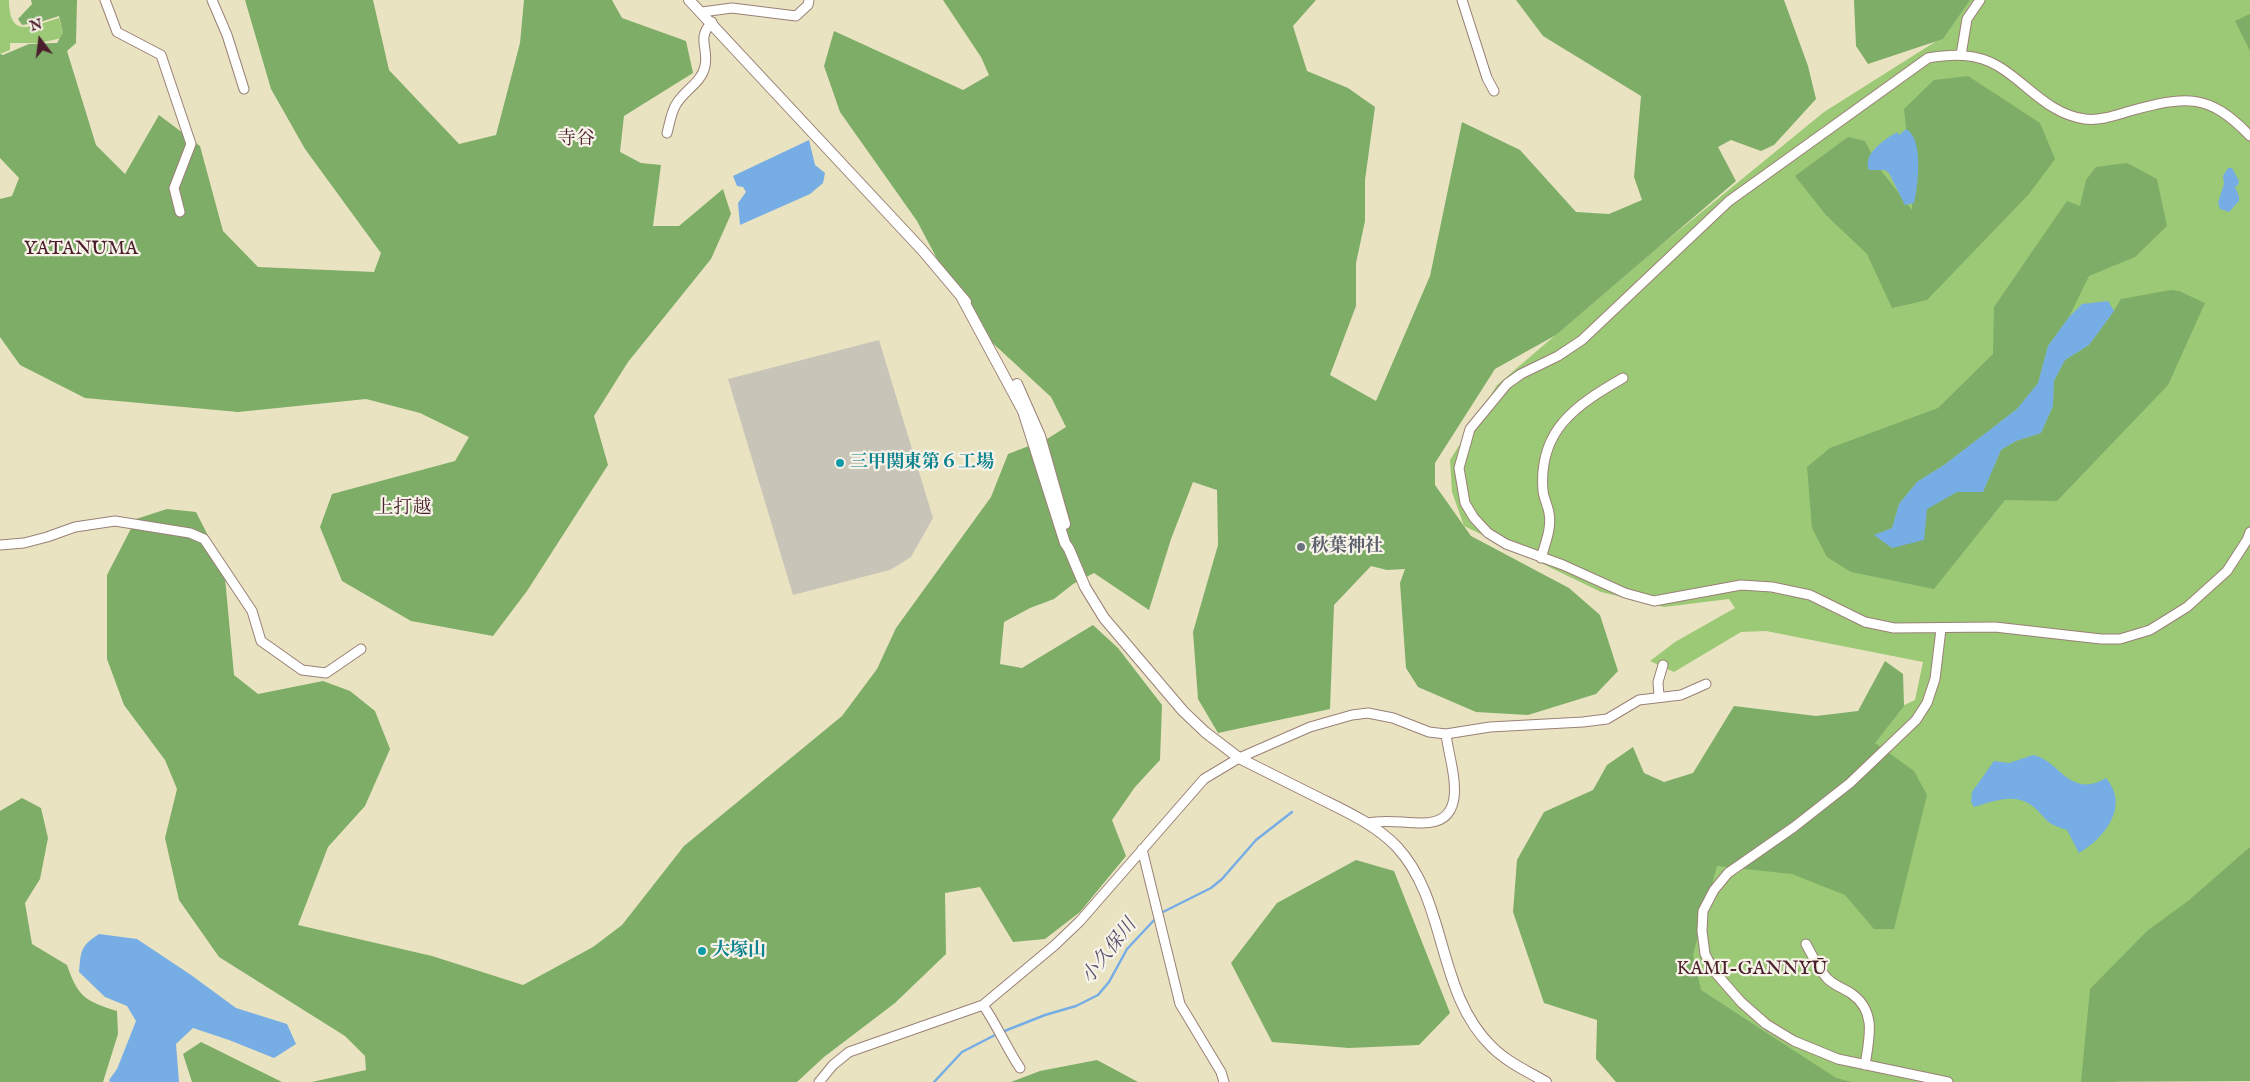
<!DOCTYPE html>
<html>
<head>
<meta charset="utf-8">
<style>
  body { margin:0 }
  #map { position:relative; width:2250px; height:1082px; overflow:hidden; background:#eae3c2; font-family:"IM FELL English",serif }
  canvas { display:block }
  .north { position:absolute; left:15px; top:15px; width:50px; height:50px; -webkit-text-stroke:4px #f7f3e8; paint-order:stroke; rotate:345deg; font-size:14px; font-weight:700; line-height:20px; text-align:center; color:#4a1f2b }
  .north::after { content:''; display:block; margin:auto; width:18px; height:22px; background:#4a1f2b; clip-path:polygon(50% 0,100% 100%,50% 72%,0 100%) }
</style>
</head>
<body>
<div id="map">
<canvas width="2250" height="1082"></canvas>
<div class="north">N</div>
</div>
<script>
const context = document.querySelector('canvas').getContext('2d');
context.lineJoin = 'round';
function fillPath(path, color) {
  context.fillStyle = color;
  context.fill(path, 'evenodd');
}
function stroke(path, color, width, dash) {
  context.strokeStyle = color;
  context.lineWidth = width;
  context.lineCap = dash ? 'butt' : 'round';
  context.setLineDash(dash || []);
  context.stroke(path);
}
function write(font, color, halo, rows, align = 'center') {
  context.font = font + ' "IM FELL English","Noto Serif JP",serif';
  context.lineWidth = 4.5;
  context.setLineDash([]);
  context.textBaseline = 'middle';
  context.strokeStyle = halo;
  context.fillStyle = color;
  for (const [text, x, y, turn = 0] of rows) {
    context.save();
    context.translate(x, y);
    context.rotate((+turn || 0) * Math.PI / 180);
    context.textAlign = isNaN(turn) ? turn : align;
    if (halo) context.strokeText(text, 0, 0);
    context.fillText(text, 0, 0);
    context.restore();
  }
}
const industrial = new Path2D(`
  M 879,340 L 933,518 L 911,557 L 890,570 L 793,595 L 728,379 Z`);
const green = new Path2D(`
  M 0,0 L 9,0 C 9,40 32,26 59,18 L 63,33 L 62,38 L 39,43 L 10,43 L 10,50 L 0,54 Z
  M 1963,0 L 2250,0 L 2250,988 L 2117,1082 L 1651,1082 L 1586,992 L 1834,738 L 1915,700 L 1923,662 L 1766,631 L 1741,632 L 1674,672 L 1650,661 L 1675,642 L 1735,608 L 1729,599 L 1664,607 L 1601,592 L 1464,526 L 1452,492 L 1450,460 L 1497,385 L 1660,246 L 1824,112 L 1946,35 Z`);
const forest = new Path2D(`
  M 31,0 L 77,0 L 76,43 L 67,51 L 96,145 L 125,174 L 159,115 L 200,146 L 223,231 L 258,267 L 374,272 L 381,253 L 305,149 L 271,89 L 245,0 L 373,0 L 389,70 L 459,144 L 496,135 L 520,43 L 524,0 L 612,0 L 622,18 L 686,41 L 693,73 L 624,116 L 620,152 L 641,163 L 661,165 L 653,226 L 679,226 L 723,189 L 731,214 L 711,259 L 628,362 L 594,416 L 608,465 L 527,591 L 493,636 L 411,621 L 342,581 L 320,527 L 332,494 L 455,461 L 469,437 L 420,413 L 366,399 L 238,412 L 85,398 L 20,365 L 0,337 L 0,199 L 12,196 L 19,178 L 0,158 L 0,54 L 3,55 L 29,44 L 57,43 L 63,33 L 59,16 L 40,22 L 22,25 L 18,19 L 32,4 Z
  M 943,0 L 1316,0 L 1293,26 L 1307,71 L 1348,88 L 1375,107 L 1365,180 L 1365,221 L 1356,263 L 1356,306 L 1330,375 L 1376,401 L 1430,276 L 1462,122 L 1520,150 L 1576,212 L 1609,214 L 1642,200 L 1634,177 L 1641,96 L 1543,36 L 1516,0 L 1784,0 L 1808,66 L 1816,99 L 1774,145 L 1761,151 L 1731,140 L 1718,147 L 1736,181 L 1556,335 L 1495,369 L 1435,463 L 1435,485 L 1471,536 L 1569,588 L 1600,615 L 1618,671 L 1596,694 L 1528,715 L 1476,712 L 1418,687 L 1406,668 L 1400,583 L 1405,569 L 1387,570 L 1371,566 L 1334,605 L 1330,709 L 1218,733 L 1198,699 L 1193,632 L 1218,545 L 1217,490 L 1193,482 L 1171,539 L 1149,610 L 1094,573 L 1073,584 L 1054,599 L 1030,608 L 1004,622 L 1000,664 L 1022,668 L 1093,625 L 1118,648 L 1162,705 L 1160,760 L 1135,787 L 1112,820 L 1126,856 L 1080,912 L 1045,939 L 1013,942 L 980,887 L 945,893 L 946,954 L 895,1003 L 824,1057 L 797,1082 L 312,1082 L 366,1070 L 365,1056 L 345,1036 L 219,957 L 179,900 L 165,838 L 177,789 L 165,760 L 124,705 L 107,659 L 107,575 L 136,519 L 167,509 L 196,512 L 224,567 L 234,675 L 258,694 L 323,681 L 350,691 L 375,711 L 390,749 L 365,806 L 328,847 L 298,925 L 432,956 L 523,985 L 593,947 L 622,925 L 684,846 L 842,716 L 877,669 L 896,628 L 991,497 L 1008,454 L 1047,439 L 1066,427 L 1051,397 L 971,323 L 917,221 L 840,112 L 824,66 L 834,31 L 963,90 L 989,75 L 981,57 Z
  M 1854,0 L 1970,0 L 1943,39 L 1868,64 L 1856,46 Z
  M 2250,14 L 2250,51 L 2235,21 Z
  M 1968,76 L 2040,123 L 2055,159 L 2029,194 L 1927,300 L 1892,308 L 1867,254 L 1826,215 L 1795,176 L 1848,137 L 1865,141 L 1879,168 L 1912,210 L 1912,181 L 1904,109 L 1934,80 Z
  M 2127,163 L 2157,179 L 2167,226 L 2135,257 L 2089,276 L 2069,317 L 2048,346 L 2038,383 L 2017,409 L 1944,465 L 1917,482 L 1899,504 L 1892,528 L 1874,535 L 1892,548 L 1926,509 L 1957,492 L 1983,492 L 2001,450 L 2016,441 L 2041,433 L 2053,406 L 2054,381 L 2065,360 L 2089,345 L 2110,317 L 2121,299 L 2171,290 L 2179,291 L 2205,303 L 2168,385 L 2057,501 L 2005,500 L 1934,589 L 1851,572 L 1827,557 L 1812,528 L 1807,467 L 1830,448 L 1938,408 L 1993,354 L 1994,307 L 2067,201 L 2080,206 L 2086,180 L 2096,167 Z
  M 1885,661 L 1903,674 L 1904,706 L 1875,743 L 1914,771 L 1927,795 L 1894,929 L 1874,929 L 1845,895 L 1792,874 L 1717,866 L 1693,955 L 1701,990 L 1836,1078 L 1852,1082 L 1616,1082 L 1596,1059 L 1597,1020 L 1544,1003 L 1513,912 L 1517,860 L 1544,812 L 1593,790 L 1607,765 L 1633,747 L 1644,773 L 1664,782 L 1693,773 L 1734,706 L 1816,716 L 1858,711 Z
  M 22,798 L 41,808 L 48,838 L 40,879 L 25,903 L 32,944 L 67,965 C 78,997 85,1001 117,1011 L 118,1034 L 103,1082 L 0,1082 L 0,811 Z
  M 2250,847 L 2250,1081 L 2081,1082 L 2090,989 L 2147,931 L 2188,901 Z
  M 1356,860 L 1394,871 L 1450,1013 L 1419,1045 L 1349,1048 L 1272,1042 L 1231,963 L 1277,903 Z
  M 201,1042 L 282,1082 L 192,1082 L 183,1054 Z
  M 1097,1060 L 1138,1082 L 1011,1082 L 1040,1071 Z`);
const water = new Path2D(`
  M 1906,129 C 1924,138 1918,187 1914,203 L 1905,205 L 1889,173 L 1885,170 L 1869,170 C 1862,154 1885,139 1897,132 L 1899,135 Z
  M 809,140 L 815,165 L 825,173 L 823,183 L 810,194 L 740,225 L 738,203 L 746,192 L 743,187 L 737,186 L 733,176 Z
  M 2228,168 L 2232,168 L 2239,181 L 2238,185 L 2235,187 L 2239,196 L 2239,201 L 2229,212 L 2220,209 L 2218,203 L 2224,184 L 2223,176 Z
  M 2108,301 L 2114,311 L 2089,345 L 2065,360 L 2054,381 L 2053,406 L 2041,433 L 2016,441 L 2001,450 L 1983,492 L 1957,492 L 1927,509 L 1924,540 L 1892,548 L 1874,535 L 1892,528 L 1899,504 L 1917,482 L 1944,465 L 2017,409 L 2038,383 L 2048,346 L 2069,317 L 2082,304 Z
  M 2033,755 C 2059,759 2069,800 2106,778 C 2130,806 2105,838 2079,853 L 2067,830 C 2046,823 2050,823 2036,809 C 2017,791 1995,801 1974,807 L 1971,802 L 1972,792 L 1994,761 L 2009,763 Z
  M 99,934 L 137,939 L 191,975 L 236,1008 L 287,1024 L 296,1044 L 274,1058 L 229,1040 L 193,1028 L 176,1044 L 179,1082 L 110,1082 L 109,1080 L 117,1069 L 136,1021 L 127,1006 L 105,997 L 79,972 C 81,951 80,946 99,934 Z`);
const stream = new Path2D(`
  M 1161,913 L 1211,888 L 1222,879 L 1256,840 L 1292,812
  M 1002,1032 L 1045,1015 L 1076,1006 L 1098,995 L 1109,982 L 1127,949 L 1157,917
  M 934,1082 L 962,1052 L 997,1034`);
const minor = new Path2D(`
  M 105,0 L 117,32 L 161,55 L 191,144 L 174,188 L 180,212
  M 212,0 L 227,35 L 244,89
  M 1462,0 L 1487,78 L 1494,91
  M 702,12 L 732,8 L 796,16 L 808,5 L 809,0
  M 1961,55 L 1967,19 L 1980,0
  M 667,133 C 670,123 671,111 677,103 C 685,90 702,82 705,66 C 709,47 696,39 712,22
  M 2250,136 C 2208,92 2185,96 2130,111 C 2116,115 2100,121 2085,119 C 2048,114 2028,84 1998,66 C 1976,53 1952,54 1928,58 L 1729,201 L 1582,340 L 1558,356 L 1521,374 L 1507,384 L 1470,429 L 1459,468 L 1465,503 L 1474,518 L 1488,533 L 1506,544 L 1563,565 L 1625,593 L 1654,601 L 1741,585 L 1772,587 L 1810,595 L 1865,622 L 1894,628 L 1995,627 L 2101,639 L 2120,639 L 2150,630 L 2187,607 L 2227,571 L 2247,540 L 2250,532
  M 0,545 L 24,543 L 47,537 L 75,527 L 115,521 L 190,533 L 204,539 L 252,611 L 261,641 L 302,670 L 326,673 L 361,649
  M 1541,558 C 1545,544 1552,528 1549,513 C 1548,506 1544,499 1543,491 C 1538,430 1576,405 1623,378
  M 1941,629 L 1935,679 L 1927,703 L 1916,720 L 1850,783 L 1794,827 L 1728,873 L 1714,890 L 1703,911 L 1702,931 L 1705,954 L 1714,971 L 1741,1002 L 1766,1024 L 1794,1041 L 1838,1059 L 1948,1082
  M 1659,696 L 1658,682 L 1663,665
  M 1368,823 C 1385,819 1403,823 1421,823 C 1474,824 1449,763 1446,734
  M 1142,849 L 1180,1004 L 1221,1072 L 1224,1082
  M 1806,944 C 1812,955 1818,968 1826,977 C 1832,985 1844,988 1852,994 C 1877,1012 1869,1039 1865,1065
  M 983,1005 C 997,1025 1006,1047 1020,1068
  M 819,1082 L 833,1065 L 849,1052 L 983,1005 L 1055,945 L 1080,921 L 1204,779 L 1239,758 L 1310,727 L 1352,715 L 1368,713 L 1393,718 L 1429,732 L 1446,734 L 1490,727 L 1583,722 L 1607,719 L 1639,700 L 1681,695 L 1706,684`);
const tertiary = new Path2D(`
  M 689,0 L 923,251 L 966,302
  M 962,298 L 1023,411 L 1065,543 L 1069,549 L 1085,587 L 1104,618 L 1183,711 L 1205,732 L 1239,758 C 1265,771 1291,784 1317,797 C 1345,811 1375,824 1397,847 C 1448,902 1436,993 1492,1047 C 1507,1062 1527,1071 1546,1082
  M 1017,384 L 1040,436 L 1065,524`);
const markers = [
  [840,463,5,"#0f9aa8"],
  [1301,547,5,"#6b7280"],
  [702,951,5,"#0f9aa8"]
];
const cultureNames = [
  ["三甲関東第６工場",850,463],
  ["大塚山",712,951]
];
const worshipNames = [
  ["秋葉神社",1311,547]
];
const neighbourhoodNames = [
  ["寺谷",576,140],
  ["YATANUMA",81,250],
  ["上打越",403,509],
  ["KAMI-GANNYŪ",1752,970]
];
const waterNames = [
  ["小久保川",1110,952,-52]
];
fillPath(industrial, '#c8c4b8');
fillPath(green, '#9cc976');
fillPath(forest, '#7dad67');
fillPath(water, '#76ade5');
stroke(stream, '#76ade5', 2.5);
stroke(minor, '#9a8176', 11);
stroke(tertiary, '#9a8176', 12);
stroke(minor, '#fff', 9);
stroke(tertiary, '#fff', 10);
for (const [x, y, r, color] of markers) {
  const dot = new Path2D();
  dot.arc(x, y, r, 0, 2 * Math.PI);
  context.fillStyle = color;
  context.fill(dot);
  stroke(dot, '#f7f3e8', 2);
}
write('bold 18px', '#0d838f', '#f7f3e8', cultureNames, 'left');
write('bold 18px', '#5b616d', '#f7f3e8', worshipNames, 'left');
write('19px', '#4a1f2b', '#f7f3e8', neighbourhoodNames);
write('italic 19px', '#59516c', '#f7f3e8', waterNames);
</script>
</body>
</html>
